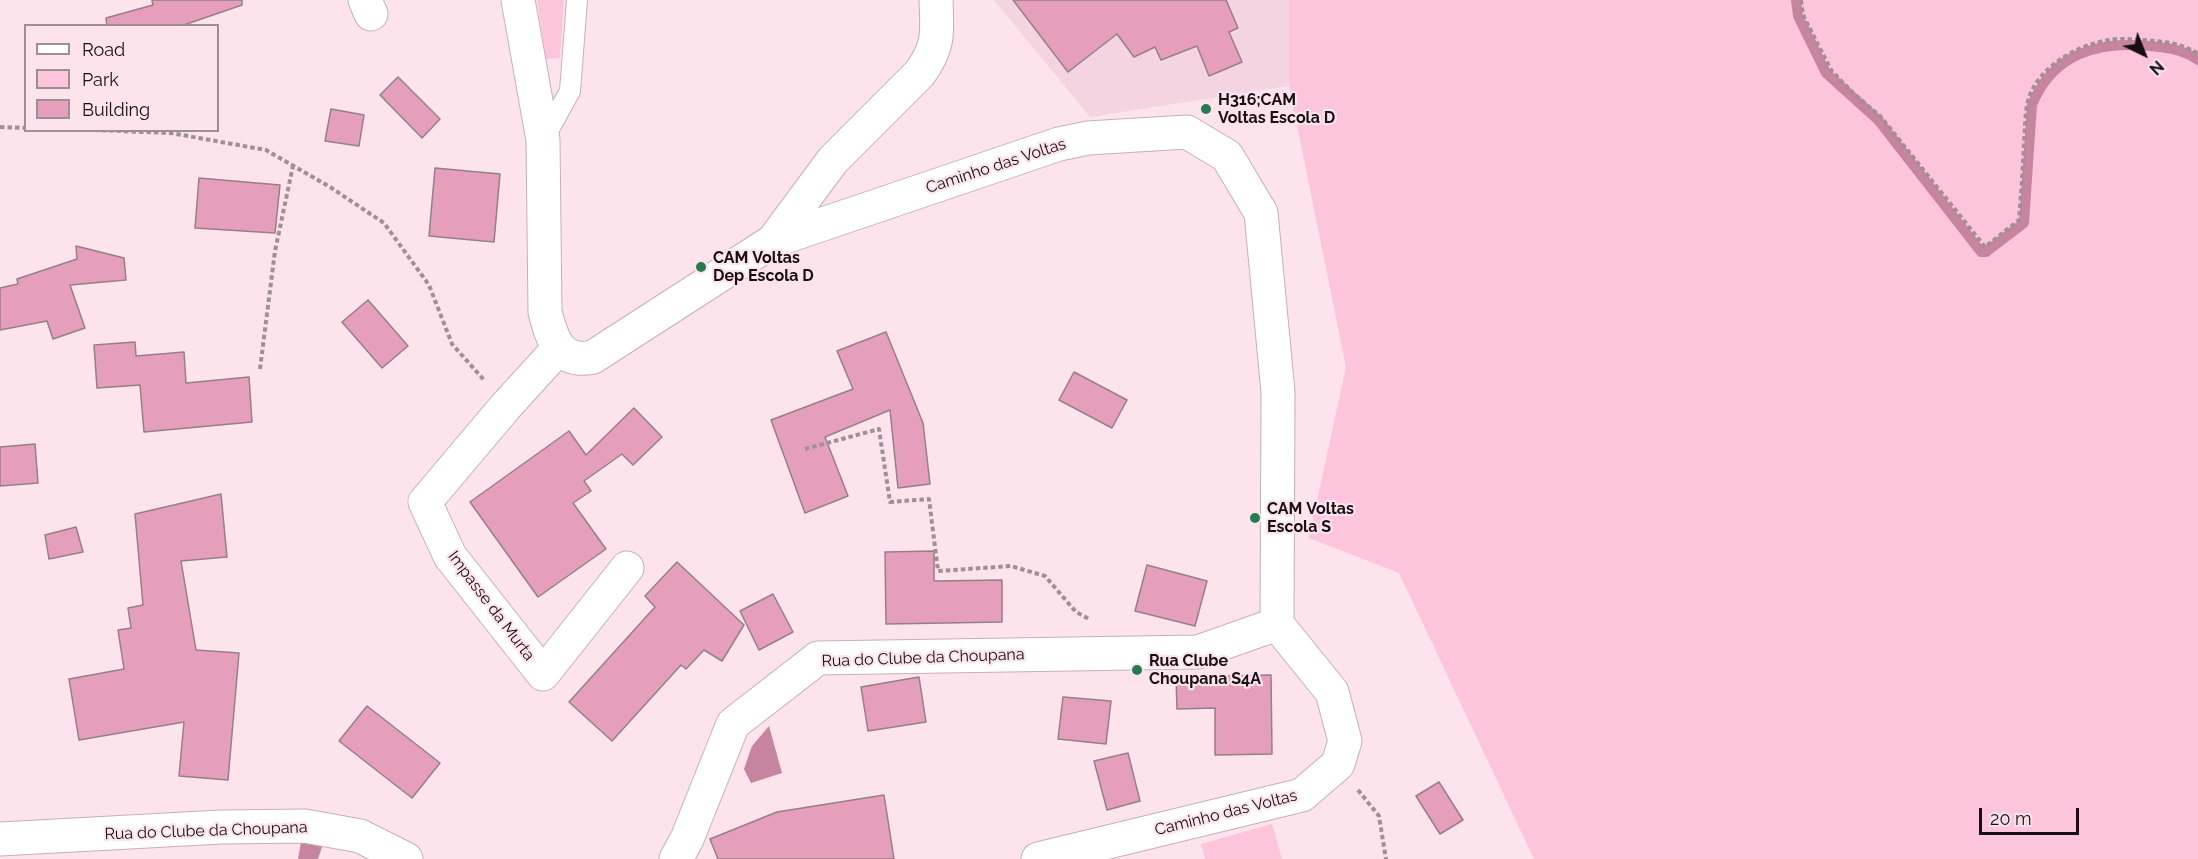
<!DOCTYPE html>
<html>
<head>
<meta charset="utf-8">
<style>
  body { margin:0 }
  #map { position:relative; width:2198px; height:859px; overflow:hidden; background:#fce3ec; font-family:Raleway,sans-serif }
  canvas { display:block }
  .legend { position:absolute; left:24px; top:24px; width:195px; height:108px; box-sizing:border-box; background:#fce3ec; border:2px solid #a08e95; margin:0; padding:8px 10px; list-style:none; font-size:18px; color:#170f12 }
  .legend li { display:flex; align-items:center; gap:12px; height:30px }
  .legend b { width:30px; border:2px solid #a08e95 }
  .north { position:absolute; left:2114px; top:24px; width:60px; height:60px; -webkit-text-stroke:4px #fce3ec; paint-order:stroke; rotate:137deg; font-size:16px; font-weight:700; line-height:24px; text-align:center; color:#170f12 }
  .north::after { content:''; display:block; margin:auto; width:21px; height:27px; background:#170f12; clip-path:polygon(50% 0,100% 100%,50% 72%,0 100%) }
  .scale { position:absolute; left:1979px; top:808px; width:100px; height:27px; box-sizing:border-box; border:3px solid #170f12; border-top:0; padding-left:8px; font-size:18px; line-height:21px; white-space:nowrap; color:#170f12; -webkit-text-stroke:4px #fce3ec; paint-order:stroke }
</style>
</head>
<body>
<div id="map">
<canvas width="2198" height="859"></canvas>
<ul class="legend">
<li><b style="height:8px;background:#fff"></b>Road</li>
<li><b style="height:16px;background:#fdc5dc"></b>Park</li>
<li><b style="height:16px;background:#e59fbc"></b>Building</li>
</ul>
<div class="north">N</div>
<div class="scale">20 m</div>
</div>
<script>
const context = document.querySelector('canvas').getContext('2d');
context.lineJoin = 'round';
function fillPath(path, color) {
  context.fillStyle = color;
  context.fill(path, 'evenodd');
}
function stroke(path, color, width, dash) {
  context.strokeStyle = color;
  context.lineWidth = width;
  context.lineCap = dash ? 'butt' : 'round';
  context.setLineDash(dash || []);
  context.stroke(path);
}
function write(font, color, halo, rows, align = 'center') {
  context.font = font + ' Raleway,sans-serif';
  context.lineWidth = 4.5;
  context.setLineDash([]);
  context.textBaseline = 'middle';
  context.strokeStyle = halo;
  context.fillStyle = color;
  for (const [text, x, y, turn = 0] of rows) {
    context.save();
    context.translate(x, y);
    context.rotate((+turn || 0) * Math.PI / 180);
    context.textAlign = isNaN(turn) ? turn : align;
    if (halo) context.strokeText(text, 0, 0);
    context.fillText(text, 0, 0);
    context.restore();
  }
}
const built = new Path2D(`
  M 994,0 L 1289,0 L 1289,86 L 1090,117 Z`);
const green = new Path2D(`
  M 537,0 L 564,0 L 560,58 L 546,59 Z
  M 1289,0 L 2198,0 L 2198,859 L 1534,859 L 1399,573 L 1309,538 L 1346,367 L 1289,86 Z
  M 1272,824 L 1282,859 L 1205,859 L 1201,844 Z`);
const water = new Path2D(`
  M 769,726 L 782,773 L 751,783 L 744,769 L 752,746 Z
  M 301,842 L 323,844 L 318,859 L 298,859 Z`);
const stream = new Path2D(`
  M 1796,0 L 1798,16 L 1826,73 L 1878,120 L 1981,252 L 1986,252 L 2024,223 L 2032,105 C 2053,53 2098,41 2150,46 C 2168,48 2182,49 2198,60`);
const building = new Path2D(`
  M 152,0 L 242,0 L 242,5 L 181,26 L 107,26 L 106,18 L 153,5 Z
  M 1013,0 L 1226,0 L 1238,28 L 1229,32 L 1242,62 L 1209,76 L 1197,46 L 1161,60 L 1155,47 L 1134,57 L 1117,34 L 1068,72 Z
  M 398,77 L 440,119 L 422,138 L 380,95 Z
  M 331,109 L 364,115 L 359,146 L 325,141 Z
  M 435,168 L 500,174 L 494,242 L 429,236 Z
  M 199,178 L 280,185 L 275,233 L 195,228 Z
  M 76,246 L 124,258 L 126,280 L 70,285 L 85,328 L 53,339 L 47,321 L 0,330 L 0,288 L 18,284 L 17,279 L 77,259 Z
  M 368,300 L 408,346 L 382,368 L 342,322 Z
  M 886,332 L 923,423 L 930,484 L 898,488 L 890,410 L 825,437 L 848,496 L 805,513 L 771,420 L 853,389 L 837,351 Z
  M 135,342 L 136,356 L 184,352 L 186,383 L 249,377 L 252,422 L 144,432 L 140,385 L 97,388 L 94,345 Z
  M 1074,372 L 1127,400 L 1112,428 L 1059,400 Z
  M 634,408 L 662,437 L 633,465 L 622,454 L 584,481 L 591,491 L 573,503 L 606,549 L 538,597 L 470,502 L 569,431 L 586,455 Z
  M 35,444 L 38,483 L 0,486 L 0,447 Z
  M 221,494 L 227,557 L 181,561 L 196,650 L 239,653 L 228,780 L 179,776 L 184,722 L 79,740 L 69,679 L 124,669 L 118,630 L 131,628 L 128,608 L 143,605 L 135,514 Z
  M 76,527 L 83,552 L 49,559 L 45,535 Z
  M 934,551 L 934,581 L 1002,580 L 1002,622 L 886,624 L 885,552 Z
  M 677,562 L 744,625 L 722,661 L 704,650 L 686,669 L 681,665 L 612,741 L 569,702 L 655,607 L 645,596 Z
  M 1147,565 L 1207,581 L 1195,626 L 1135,611 Z
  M 773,594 L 793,632 L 759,650 L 740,611 Z
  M 1271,675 L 1272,754 L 1215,755 L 1215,708 L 1177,709 L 1176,677 Z
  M 919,677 L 926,722 L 868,731 L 861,687 Z
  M 1063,697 L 1111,701 L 1106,744 L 1058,739 Z
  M 367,706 L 440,763 L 412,798 L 339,741 Z
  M 1128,753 L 1140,801 L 1107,810 L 1094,761 Z
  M 1439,782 L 1463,820 L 1440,834 L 1416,796 Z
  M 884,795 L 894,859 L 718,859 L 710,839 L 777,812 Z`);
const path = new Path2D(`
  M 1801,0 L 1803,15 L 1831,70 L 1852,92 L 1881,117 L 1985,247 L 2019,220 C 2021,194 2023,168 2024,142 C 2025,130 2025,117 2027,105 C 2035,64 2089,37 2127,39 C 2151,41 2178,40 2198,54
  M 0,127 L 26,128
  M 94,130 L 171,133 L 266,150 L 330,187 L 384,223 L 429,285 L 452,344 L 484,380
  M 260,369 L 275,251 L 293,166
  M 805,449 L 879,429 L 890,502 L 929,499 L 938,571 L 1011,566 L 1045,576 L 1076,612 L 1089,619
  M 1358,790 L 1379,816 L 1386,859`);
const service = new Path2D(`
  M 543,140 L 570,91 L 577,0`);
const minor = new Path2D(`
  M 365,0 L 371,14
  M 518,0 L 543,140 L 545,312 C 552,339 559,364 593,357 L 773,241 L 1059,144 L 1088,138 L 1187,132 L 1227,156 L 1261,213 L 1278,392 L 1277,624 L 1332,692 L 1345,741 L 1338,764 L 1302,795 L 1038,859
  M 773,241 L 833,160 L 920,73 C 940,45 937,32 936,0
  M 558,349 L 506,406 L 425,502 L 450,556 L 543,674 L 627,568
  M 0,839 L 221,827 L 305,826 L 360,836 L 406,859
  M 676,859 L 687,839 L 733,724 L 818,658 L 1198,652 L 1277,624`);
const markers = [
  [1206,109,6,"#247b4f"],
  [701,267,6,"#247b4f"],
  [1255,518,6,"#247b4f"],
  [1137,670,6,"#247b4f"]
];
const poiNames = [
  ["H316;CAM",1218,100],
  ["Voltas Escola D",1218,118],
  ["CAM Voltas",713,258],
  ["Dep Escola D",713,276],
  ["CAM Voltas",1267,509],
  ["Escola S",1267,527],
  ["Rua Clube",1149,661],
  ["Choupana S4A",1149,679]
];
const streetNames = [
  ["Caminho das Voltas",996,166,-18],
  ["Impasse da Murta",491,606,53],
  ["Rua do Clube da Choupana",923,658,-2],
  ["Caminho das Voltas",1226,813,-14],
  ["Rua do Clube da Choupana",206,831,-2]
];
fillPath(built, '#f5d4e1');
fillPath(green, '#fdc5dc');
fillPath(water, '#c784a0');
stroke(stream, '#c784a0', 10);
fillPath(building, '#e59fbc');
stroke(building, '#967f88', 1.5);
stroke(service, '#c7afb8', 22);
stroke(minor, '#c7afb8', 35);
stroke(path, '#a18f95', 4, [4.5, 3]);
stroke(service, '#fff', 20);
stroke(minor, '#fff', 33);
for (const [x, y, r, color] of markers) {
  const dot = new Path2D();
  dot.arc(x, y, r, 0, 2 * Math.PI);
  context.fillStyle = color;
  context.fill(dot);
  stroke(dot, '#fce3ec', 2);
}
write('bold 16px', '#170f12', '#fce3ec', poiNames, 'left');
write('16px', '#170f12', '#fce3ec', streetNames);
</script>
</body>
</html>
